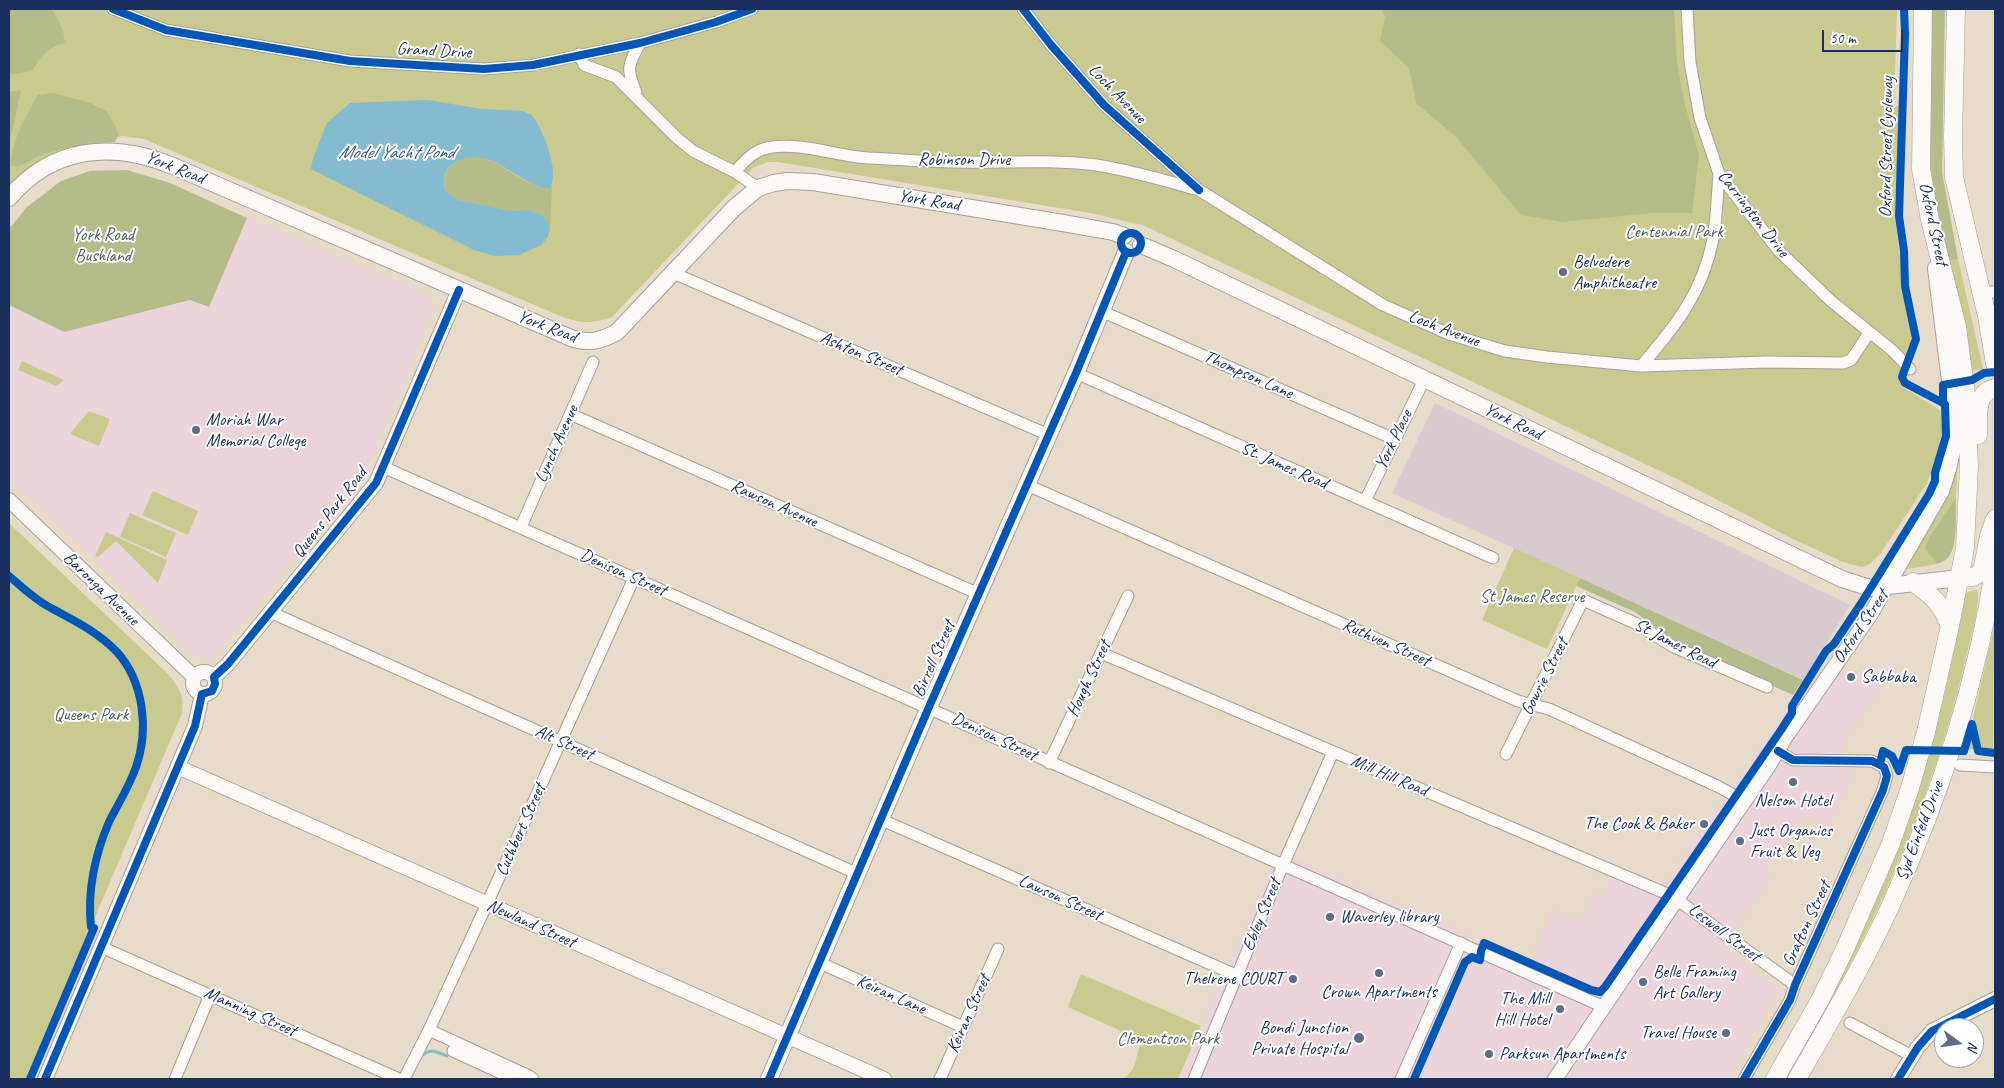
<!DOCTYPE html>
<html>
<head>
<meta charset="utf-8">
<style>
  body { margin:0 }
  #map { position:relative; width:2004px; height:1088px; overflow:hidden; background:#e7dbca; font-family:Caveat,sans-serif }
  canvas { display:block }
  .frame { position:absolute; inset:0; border:10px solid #1b2f5e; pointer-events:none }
  .north { position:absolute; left:1934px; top:1018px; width:50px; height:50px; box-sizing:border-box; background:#fff; border:1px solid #a4acbf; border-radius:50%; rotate:104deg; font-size:14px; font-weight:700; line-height:20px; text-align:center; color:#1b2f5e }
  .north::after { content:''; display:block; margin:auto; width:18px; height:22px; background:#626b84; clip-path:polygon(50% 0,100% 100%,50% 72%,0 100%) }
  .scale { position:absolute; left:1822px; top:30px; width:81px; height:22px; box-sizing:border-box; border:2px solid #1b2f5e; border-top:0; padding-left:6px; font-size:15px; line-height:18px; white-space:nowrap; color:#1b2f5e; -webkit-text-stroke:4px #fff; paint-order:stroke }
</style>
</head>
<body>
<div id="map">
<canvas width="2004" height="1088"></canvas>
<div class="frame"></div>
<div class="north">N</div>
<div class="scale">50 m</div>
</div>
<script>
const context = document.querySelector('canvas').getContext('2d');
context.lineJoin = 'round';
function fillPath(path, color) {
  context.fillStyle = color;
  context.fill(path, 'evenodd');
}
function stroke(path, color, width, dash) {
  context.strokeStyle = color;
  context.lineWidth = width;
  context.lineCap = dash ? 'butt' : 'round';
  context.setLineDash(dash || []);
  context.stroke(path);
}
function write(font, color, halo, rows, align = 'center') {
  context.font = font + ' Caveat,sans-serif';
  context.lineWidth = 4;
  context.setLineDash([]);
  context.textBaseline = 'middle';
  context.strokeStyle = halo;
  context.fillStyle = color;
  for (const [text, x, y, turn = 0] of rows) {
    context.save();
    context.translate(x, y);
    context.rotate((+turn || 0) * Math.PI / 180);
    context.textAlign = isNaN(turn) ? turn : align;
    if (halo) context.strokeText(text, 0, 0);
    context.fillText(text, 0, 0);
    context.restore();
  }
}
const built = new Path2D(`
  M 247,218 L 429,295 L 434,307 L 369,463 L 306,544 L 211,659 L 197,657 L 9,480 L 9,305 L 64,332 L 190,300 L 209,307 Z
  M 1849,672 L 1891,674 L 1842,745 L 1851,778 L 1827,830 L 1805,815 L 1776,857 L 1774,856 L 1765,870 L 1771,875 L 1724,947 L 1780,988 L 1728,1079 L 1178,1079 L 1278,852 L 1530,960 L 1552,909 L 1581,922 L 1593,893 L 1603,897 L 1613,874 L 1656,893 L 1795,698 L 1804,680 Z`);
const industrial = new Path2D(`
  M 1435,403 L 1850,605 L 1804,680 L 1392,493 Z`);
const green = new Path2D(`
  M 9,9 L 1897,9 L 1894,106 L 1901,106 L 1895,199 L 1896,225 L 1902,273 L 1902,290 L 1912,340 L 1899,376 L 1904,388 L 1940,410 L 1943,428 L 1937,452 L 1939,453 L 1926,485 L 1880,554 L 1870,564 L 1862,567 L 1843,562 L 1793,539 L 1679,480 L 1145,226 L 1096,214 L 778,162 L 767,162 L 753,168 L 612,317 C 593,323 584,324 565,318 L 144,139 L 123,136 L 85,143 L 38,165 L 9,191 Z
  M 1958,259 L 1983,369 L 1971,371 L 1946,261 Z
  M 22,361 L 64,380 L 56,386 L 18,370 Z
  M 89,411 L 110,419 L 99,446 L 70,434 Z
  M 1958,450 L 1956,497 L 1930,536 L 1931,556 L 1937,564 L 1908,569 L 1904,567 Z
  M 153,491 L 198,511 L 188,535 L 142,515 Z
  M 130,513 L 176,533 L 166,557 L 120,537 Z
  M 9,523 L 167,673 C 178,685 185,696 182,713 L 26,1079 L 9,1079 Z
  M 106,532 L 167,560 L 158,583 L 116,541 L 98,557 L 95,556 Z
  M 1514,548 L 1580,578 L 1547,649 L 1482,620 Z
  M 1977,590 C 1981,604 1971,634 1968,649 C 1940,773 1892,889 1831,1000 L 1830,999 C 1876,908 1917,813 1940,713 C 1950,674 1957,634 1965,595 L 1967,592 Z
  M 1994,627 L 1993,748 L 1980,749 L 1973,718 Z
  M 1972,729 L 1977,749 L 1966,749 Z
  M 1081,974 L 1201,1026 L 1178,1079 L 1123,1079 C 1142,1065 1132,1055 1143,1041 L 1068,1007 Z`);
const forest = new Path2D(`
  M 9,9 L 52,9 L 63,30 L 65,43 C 47,47 41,56 32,71 L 9,75 Z
  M 1382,9 L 1674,9 L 1677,62 L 1684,101 L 1699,155 L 1692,213 L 1652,213 L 1562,222 L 1521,215 L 1455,136 L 1416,103 L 1409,68 L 1380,41 L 1385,17 Z
  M 1931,9 L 1945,9 L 1942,172 L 1958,259 L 1946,261 L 1939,228 L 1927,139 Z
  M 21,90 L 13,128 L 9,142 L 9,92 Z
  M 53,93 L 90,103 L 107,111 L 119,134 L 115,142 C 91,143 65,147 42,155 C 29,159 29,167 11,166 C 11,141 26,116 38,95 Z
  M 479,156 C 504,162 524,190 552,186 L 552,184 L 550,227 L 542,215 L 529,210 L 511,211 L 458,200 L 445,191 C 442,165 455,158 479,156 Z
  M 127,170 L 170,183 L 247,218 L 209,307 L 190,300 L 64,332 L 9,305 L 9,229 L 27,207 L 61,181 L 90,171 Z
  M 1956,497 C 1955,513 1959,547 1947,559 C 1945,561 1940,563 1937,564 L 1925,548 L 1930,536 Z
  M 1580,578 L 1803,680 L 1793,695 L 1692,650 L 1673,640 L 1635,612 L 1576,586 Z`);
const water = new Path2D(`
  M 428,100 L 482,109 L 522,111 L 532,115 C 543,130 560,170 550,188 C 545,189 541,187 536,185 C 508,174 489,147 457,161 C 444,167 443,178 445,191 L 458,200 L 511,211 L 529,210 L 542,215 L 550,227 L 548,237 L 541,245 L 519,255 L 495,256 L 474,250 L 311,169 L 313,158 L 327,123 L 350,103 Z`);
const stream = new Path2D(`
  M 422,1055 C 431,1048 437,1052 447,1056`);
const minor = new Path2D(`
  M 113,9 L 166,30 L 350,61 L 484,69 L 533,65 L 640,43 L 716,22 L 752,9
  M 1023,9 L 1051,45 L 1104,105 L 1199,190 L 1383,305 L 1449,334 L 1505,351 L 1547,357 L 1641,366 L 1767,362 L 1843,363 L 1851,360 L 1869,333
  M 1687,9 L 1690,62 L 1700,118 L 1719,174 L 1779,251 L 1831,301 L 1893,351 L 1910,369
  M 579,54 L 584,65 L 616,77 L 677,138 L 693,151 L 735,172 L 758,188
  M 636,92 C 626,69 628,65 640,43
  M 735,172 C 745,160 755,149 772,147 C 804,143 837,156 869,158 C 897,159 925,162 952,162 C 1001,163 1048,159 1096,165 C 1130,170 1163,180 1195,189
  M 673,273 L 1049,435
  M 1981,292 L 1995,292
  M 1101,311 L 1394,439
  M 1641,366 C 1675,327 1703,292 1713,239 C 1717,218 1717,195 1719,174
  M 1076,373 L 1493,558
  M 570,414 L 979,594
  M 383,467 L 1604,1007
  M 1027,485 L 1518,701 L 1549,709 L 1717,786 L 1745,801
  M 1365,501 L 1425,378
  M 521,527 L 593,362
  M 270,612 L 858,874
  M 1101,653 L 1672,896 L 1795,985
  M 1506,754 L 1583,600 L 1635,623 L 1674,647 L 1767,687
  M 1049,763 L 1128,596
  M 1960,765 L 1995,767
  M 882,820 L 1238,976
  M 101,947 L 399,1079
  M 820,963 L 963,1027
  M 1850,1023 L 1912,1056
  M 429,1030 L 529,1076 L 533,1079
  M 453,1051 L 514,1079
  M 175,1079 L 210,995
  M 404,1079 L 429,1030 L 524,823 L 634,578
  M 940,1079 L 998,949
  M 1194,1079 L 1283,865 L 1333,752
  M 1401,1079 L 1461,943
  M 1744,1079 L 1790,1000 L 1795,985 L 1883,790 L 1887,776 L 1884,767 L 1872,761 L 1793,760 L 1778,751`);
const tertiary = new Path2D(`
  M 9,500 L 194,677
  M193 683a11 11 0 1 1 22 0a11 11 0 1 1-22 0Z
  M 214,677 L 228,664 L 376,483 L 459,290
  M 178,767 L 884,1079
  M 45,1079 L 195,726 L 202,694
  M 1555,1079 L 1677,899 L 1768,767 L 1785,738 L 1871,614 L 1887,585
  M 1898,1079 L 1918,1047 L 1932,1031 L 1995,999`);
const secondary = new Path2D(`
  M 9,198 C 53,146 113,141 173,166 L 571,338 C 588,344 601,341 617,332 L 734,208 L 758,188 L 774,183 L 787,181 L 813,182 L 1063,223 L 1113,232 L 1124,236
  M 1141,245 L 1174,259 L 1842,579 L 1870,588 L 1960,578
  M 1887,585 L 1941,491 L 1948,469 L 1953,447 L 1954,426 L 1952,397 L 1936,268
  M 769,1079 L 929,707 L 1076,373 L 1126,252`);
const primary = new Path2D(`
  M 1956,9 L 1953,137 L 1954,177 L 1987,316 L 1995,364
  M 1978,435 C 1979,417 1974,393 1995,388
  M 1960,578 L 1973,577 L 1982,572 L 1989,536 L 1995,519
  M 1913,582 C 1934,598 1940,601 1950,626
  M 1775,1079 L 1819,1002 L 1844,951 L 1891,843 L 1910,788 L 1926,732 L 1950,626 L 1965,548 L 1969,466 L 1966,395 L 1957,327 L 1930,220 L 1921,169 L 1923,9
  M 1797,1079 C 1829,1023 1862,967 1889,909 C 1939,800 1977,683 1995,565`);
const cycleway = new Path2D(`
  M 113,9 L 166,30 L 350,61 L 484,69 L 533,65 L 640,43 L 716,22 L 752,9
  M 1023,9 L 1051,45 L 1104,105 L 1199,190
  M1121 243a10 10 0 1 1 20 0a10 10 0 1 1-20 0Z
  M 1943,403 L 1943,385 L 1972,380 L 1984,373 L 1995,372
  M 9,576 C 22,587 35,600 51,608 C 75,621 98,632 117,652 C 144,682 149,730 136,767 C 129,787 118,804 109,822 C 95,854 87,892 91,927 L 94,928 L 30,1079
  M 1880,764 L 1883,751 L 1892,756 L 1899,771 L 1906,750 L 1964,751 L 1972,724 L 1978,751 L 1995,753
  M 45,1079 L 195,726 L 202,694 L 212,691 L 215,684 L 214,677 L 228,664 L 376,483 L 459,290
  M 769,1079 L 929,707 L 1076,373 L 1126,252
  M 1414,1079 L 1465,962 L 1472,957 L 1480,960 L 1481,951 L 1484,943 L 1591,990 L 1600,992 L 1605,987 L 1781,730 L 1792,713 L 1792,706 L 1826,651 L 1834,644 L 1862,602 L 1929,494 L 1935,481 L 1935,473 L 1946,436 L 1945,404 L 1905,383 L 1902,377 L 1916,339 L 1905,286 L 1904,251 L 1899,216 L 1905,34 L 1904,9
  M 1744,1079 L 1790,1000 L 1795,985 L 1883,790 L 1887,776 L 1884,767 L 1872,761 L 1793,760 L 1778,751
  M 1898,1079 L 1918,1047 L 1932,1031 L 1995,999`);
const markers = [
  [1563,272,5,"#626b84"],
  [196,430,5,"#626b84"],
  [1851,677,5,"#626b84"],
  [1793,782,5,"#626b84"],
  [1704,824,5,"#626b84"],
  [1740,841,5,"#626b84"],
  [1330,917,5,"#626b84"],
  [1379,973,5,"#626b84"],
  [1293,979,5,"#626b84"],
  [1643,982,5,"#626b84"],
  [1560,1009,5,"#626b84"],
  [1726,1033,5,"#626b84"],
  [1359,1038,6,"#626b84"],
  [1489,1054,5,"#626b84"]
];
const streetNames = [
  ["Grand Drive",434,51,3],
  ["Loch Avenue",1117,94,46],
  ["Oxford Street Cycleway",1887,147,-89],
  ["Robinson Drive",964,160],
  ["York Road",175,168,22],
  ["York Road",929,201,9],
  ["Carrington Drive",1753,214,52],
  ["Oxford Street",1933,224,78],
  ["York Road",547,327,21],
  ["Loch Avenue",1444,329,21],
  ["Ashton Street",861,354,23],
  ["Thompson Lane",1248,375,24],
  ["York Road",1513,422,26],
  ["York Place",1394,440,-64],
  ["Lynch Avenue",557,444,-66],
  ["St. James Road",1284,466,24],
  ["Rawson Avenue",774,504,24],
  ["Queens Park Road",330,513,-52],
  ["Denison Street",623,573,24],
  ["Baronga Avenue",101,589,44],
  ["Oxford Street",1861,627,-56],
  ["Ruthven Street",1386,643,24],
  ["St James Road",1675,644,27],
  ["Birrell Street",934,659,-66],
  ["Gowrie Street",1545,677,-63],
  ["Hough Street",1089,679,-65],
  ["Denison Street",994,737,25],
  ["Alt Street",564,743,24],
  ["Mill Hill Road",1389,776,23],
  ["Cuthbert Street",521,830,-66],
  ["Syd Einfeld Drive",1920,831,-69],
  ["Lawson Street",1060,898,24],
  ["Ebley Street",1262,915,-68],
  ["Newland Street",531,924,24],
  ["Grafton Street",1807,924,-65],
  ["Leswell Street",1724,933,37],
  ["Keiran Lane",891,995,24],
  ["Manning Street",250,1012,24],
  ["Keiran Street",969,1014,-66]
];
const parkNames = [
  ["Centennial Park",1674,232],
  ["York Road",103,235],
  ["Bushland",103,256],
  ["St James Reserve",1532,597],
  ["Queens Park",91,715],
  ["Clementson Park",1168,1039]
];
const poiNames = [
  ["Belvedere",1573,262],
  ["Amphitheatre",1573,283],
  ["Moriah War",206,420],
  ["Memorial College",206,441],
  ["Sabbaba",1861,677],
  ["Nelson Hotel",1793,801,"center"],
  ["The Cook & Baker",1694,824,"right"],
  ["Just Organics",1750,831],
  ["Fruit & Veg",1750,852],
  ["Waverley library",1340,917],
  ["Belle Framing",1653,972],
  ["Art Gallery",1653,993],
  ["Thelrene COURT",1283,979,"right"],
  ["Crown Apartments",1379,992,"center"],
  ["The Mill",1550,999,"right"],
  ["Hill Hotel",1550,1020,"right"],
  ["Bondi Junction",1348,1028,"right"],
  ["Private Hospital",1348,1049,"right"],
  ["Travel House",1716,1033,"right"],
  ["Parksun Apartments",1499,1054]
];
const waterNames = [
  ["Model Yacht Pond",396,153]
];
fillPath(built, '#ebd5da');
fillPath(industrial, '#d8cbcf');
fillPath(green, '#c8ca90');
fillPath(forest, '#b4bd8a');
fillPath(water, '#83bbd1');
stroke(stream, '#83bbd1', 3);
stroke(minor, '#a5a19d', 13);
stroke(tertiary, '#a5a19d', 16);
stroke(secondary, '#a5a19d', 18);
stroke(primary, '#a5a19d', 19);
stroke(minor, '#fbfaf7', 11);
stroke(tertiary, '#fbfaf7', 14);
stroke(secondary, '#fbfaf7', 16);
stroke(primary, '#fbfaf7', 18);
stroke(cycleway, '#0057b8', 8);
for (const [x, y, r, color] of markers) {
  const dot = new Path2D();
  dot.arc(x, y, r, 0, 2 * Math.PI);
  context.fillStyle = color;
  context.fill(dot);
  stroke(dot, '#fff', 2);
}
write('18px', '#1b2f5e', '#fff', streetNames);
write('18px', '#4e615f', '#fff', parkNames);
write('18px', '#1b2f5e', '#fff', poiNames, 'left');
write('italic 19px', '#305b87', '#fff', waterNames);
</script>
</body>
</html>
